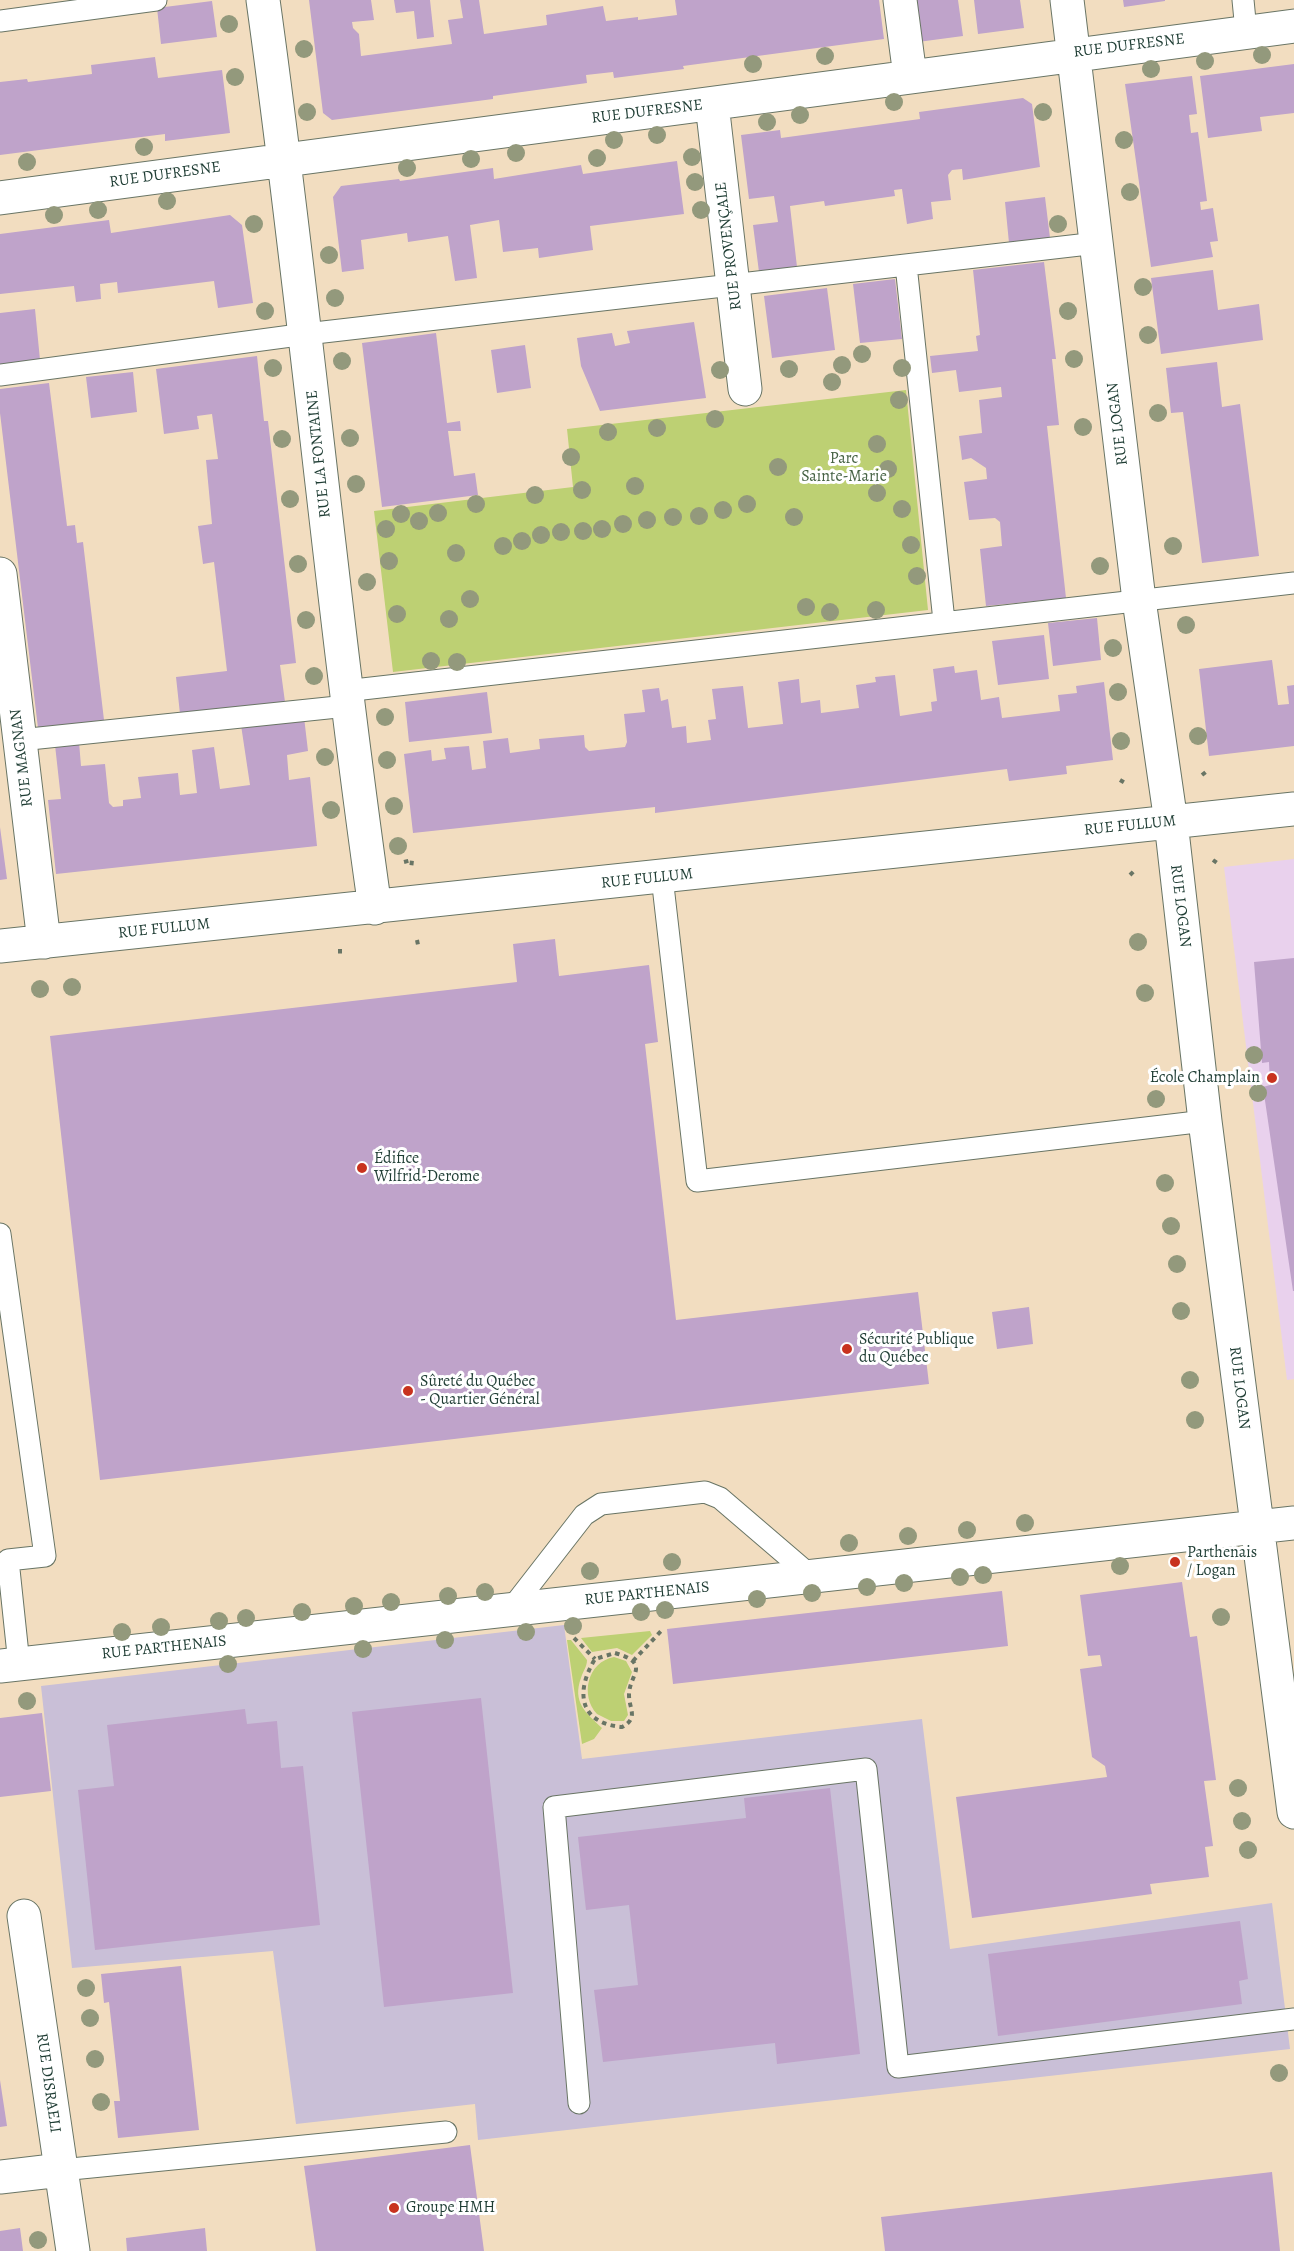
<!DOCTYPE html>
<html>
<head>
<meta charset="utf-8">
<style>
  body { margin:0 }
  canvas { display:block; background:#f2ddc0 }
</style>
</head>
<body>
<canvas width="1294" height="2251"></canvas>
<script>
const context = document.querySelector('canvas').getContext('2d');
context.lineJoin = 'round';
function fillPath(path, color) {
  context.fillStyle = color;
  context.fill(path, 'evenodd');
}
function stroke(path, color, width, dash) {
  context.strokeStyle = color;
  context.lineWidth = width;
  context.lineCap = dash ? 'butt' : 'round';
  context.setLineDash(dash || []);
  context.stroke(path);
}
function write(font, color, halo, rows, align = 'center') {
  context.font = font + ' Alegreya,serif';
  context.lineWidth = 6;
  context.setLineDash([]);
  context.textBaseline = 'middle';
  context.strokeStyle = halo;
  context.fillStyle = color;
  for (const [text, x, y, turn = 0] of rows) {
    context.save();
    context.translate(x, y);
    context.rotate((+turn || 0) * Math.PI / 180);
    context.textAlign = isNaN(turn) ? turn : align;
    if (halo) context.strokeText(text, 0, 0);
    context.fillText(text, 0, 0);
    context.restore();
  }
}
const built = new Path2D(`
  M 1294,859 L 1294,1379 L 1287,1380 L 1224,867 Z`);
const industrial = new Path2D(`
  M 564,1625 L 582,1759 L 922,1719 L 950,1949 L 1272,1903 L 1290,2049 L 478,2140 L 475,2104 L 296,2124 L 273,1951 L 72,1968 L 41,1686 Z`);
const green = new Path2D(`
  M 906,390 L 928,610 L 393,672 L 374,511 L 573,487 L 567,429 Z
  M 650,1631 L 652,1635 L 632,1655 L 617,1648 L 592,1652 L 581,1638 Z
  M 567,1640 L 571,1640 L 587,1660 C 587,1667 583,1671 581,1678 C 572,1702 586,1713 602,1728 L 594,1739 L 582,1744 Z
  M 614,1657 L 626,1661 L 632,1672 L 624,1694 L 628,1715 L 624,1721 L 611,1721 L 597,1714 C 580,1696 587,1662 614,1657 Z`);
const building = new Path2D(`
  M 309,0 L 371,0 L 374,20 L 352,22 L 353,28 L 359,34 L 361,56 L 452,44 L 448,20 L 463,18 L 460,0 L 479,0 L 484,34 L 547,25 L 546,15 L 603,6 L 606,21 L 638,17 L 638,20 L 677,15 L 675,0 L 879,0 L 884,39 L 683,66 L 684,69 L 614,78 L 613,72 L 586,75 L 587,83 L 493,96 L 493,99 L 332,120 L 323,113 Z
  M 394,0 L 430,0 L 434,37 L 417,39 L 414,11 L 396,13 Z
  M 912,0 L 958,0 L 963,36 L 918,42 Z
  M 974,0 L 1020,0 L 1024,28 L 978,34 Z
  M 1123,0 L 1165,0 L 1165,1 L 1124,7 Z
  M 212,1 L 217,37 L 161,44 L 157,8 Z
  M 155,57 L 158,78 L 222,70 L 230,133 L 165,141 L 165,134 L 0,155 L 0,82 L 27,79 L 28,82 L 92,74 L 91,65 Z
  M 1294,64 L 1294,113 L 1260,117 L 1262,131 L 1208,138 L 1200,76 Z
  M 1192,76 L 1197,114 L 1189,115 L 1191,133 L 1198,132 L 1207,201 L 1200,202 L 1201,210 L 1213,208 L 1218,241 L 1210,242 L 1213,257 L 1151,267 L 1125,84 Z
  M 1023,98 L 1032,104 L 1040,167 L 963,180 L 962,169 L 952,170 L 948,175 L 951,200 L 931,202 L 933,219 L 907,224 L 902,189 L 894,190 L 895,196 L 825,206 L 824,201 L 790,206 L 797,267 L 759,272 L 753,225 L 778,222 L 774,196 L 749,199 L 741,135 L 780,130 L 781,138 L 920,119 L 919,112 Z
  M 677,161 L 684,214 L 590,226 L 593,250 L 539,258 L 538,248 L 503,252 L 499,220 L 470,225 L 477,278 L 455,281 L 448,236 L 408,242 L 407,233 L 361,240 L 364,269 L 342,272 L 333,197 L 341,186 L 399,179 L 400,181 L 493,168 L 494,179 L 581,165 L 583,174 Z
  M 1045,197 L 1050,238 L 1009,243 L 1005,202 Z
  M 230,215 L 242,225 L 253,303 L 218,308 L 214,281 L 118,293 L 117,282 L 100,284 L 101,299 L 76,302 L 74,286 L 0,294 L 0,234 L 109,220 L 111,233 Z
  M 1044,262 L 1056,359 L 1052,359 L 1059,425 L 1047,426 L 1066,598 L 986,606 L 980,549 L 1002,546 L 1000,522 L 995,518 L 969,520 L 964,482 L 987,479 L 986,468 L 971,458 L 962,460 L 959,436 L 982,433 L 979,400 L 1002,397 L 1001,387 L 959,392 L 956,370 L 932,373 L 930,356 L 978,351 L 976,336 L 980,335 L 973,270 Z
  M 1213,270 L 1218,310 L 1259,304 L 1263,340 L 1161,354 L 1151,278 Z
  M 895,279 L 902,339 L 860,343 L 853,284 Z
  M 827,288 L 835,350 L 772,358 L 764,296 Z
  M 35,309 L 40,360 L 0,364 L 0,313 Z
  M 694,322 L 706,398 L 600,411 L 581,366 L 577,338 L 612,333 L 615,346 L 630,343 L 627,331 Z
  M 436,333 L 447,423 L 460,421 L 461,431 L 448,431 L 454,476 L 475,473 L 478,495 L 382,507 L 362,343 Z
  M 525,345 L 531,388 L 497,393 L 491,350 Z
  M 257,356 L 264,421 L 268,421 L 296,663 L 280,665 L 285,702 L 180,714 L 176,677 L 227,671 L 214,562 L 203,564 L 198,526 L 212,524 L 206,460 L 218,459 L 212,414 L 197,416 L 199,429 L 164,434 L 156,369 Z
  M 1217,362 L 1222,407 L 1240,404 L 1259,556 L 1202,563 L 1183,412 L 1171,413 L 1166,368 Z
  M 133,372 L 137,412 L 91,418 L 86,377 Z
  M 49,383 L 67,526 L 75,525 L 77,543 L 83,542 L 104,720 L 38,728 L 0,413 L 0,389 Z
  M 1097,618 L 1101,660 L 1053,666 L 1048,623 Z
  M 1044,635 L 1049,679 L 998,685 L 992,641 Z
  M 1272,660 L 1278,705 L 1289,704 L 1287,686 L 1294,685 L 1294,746 L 1209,756 L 1199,669 Z
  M 954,666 L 955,673 L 977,670 L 981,700 L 999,697 L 1002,718 L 1060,711 L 1058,695 L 1077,693 L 1076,686 L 1104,682 L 1113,760 L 1066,766 L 1067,774 L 1009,781 L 1007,769 L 655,813 L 655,807 L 413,833 L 404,754 L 431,750 L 432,761 L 446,759 L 444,748 L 469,746 L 472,770 L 486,768 L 483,741 L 508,738 L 510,753 L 540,749 L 539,739 L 584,735 L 585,747 L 589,751 L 625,747 L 627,742 L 624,714 L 645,712 L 642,690 L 659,688 L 661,701 L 668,699 L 672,728 L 686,726 L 687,743 L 711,740 L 708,720 L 716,719 L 712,689 L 743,686 L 748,728 L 783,724 L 778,682 L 799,679 L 801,703 L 820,700 L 821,713 L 859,708 L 856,685 L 876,682 L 875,677 L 895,675 L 900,716 L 932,711 L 931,702 L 937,701 L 933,669 Z
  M 487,692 L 492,733 L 409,742 L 405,702 Z
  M 304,717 L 308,751 L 287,755 L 289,780 L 310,777 L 317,846 L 56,874 L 48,800 L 61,799 L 55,745 L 79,742 L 81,766 L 105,764 L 109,803 L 113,807 L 123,806 L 123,800 L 141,798 L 138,777 L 178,773 L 180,795 L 197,793 L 192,750 L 214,747 L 220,789 L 250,785 L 241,725 Z
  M 0,827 L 7,879 L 0,880 Z
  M 555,939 L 559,976 L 649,965 L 658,1042 L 645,1044 L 676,1320 L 918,1292 L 929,1384 L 100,1480 L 50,1036 L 517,982 L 513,944 Z
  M 1294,958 L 1294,1291 L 1293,1291 L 1263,1087 L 1270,1085 L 1269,1062 L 1262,1063 L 1254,962 Z
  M 1029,1307 L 1033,1344 L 997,1349 L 992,1312 Z
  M 1182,1582 L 1190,1637 L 1197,1636 L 1216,1780 L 1204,1781 L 1213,1846 L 1205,1847 L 1209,1877 L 1150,1884 L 1152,1894 L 972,1918 L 956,1797 L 1107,1777 L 1105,1766 L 1092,1757 L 1080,1669 L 1102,1666 L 1100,1655 L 1088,1656 L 1080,1595 Z
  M 1002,1591 L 1008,1646 L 673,1684 L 667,1629 Z
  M 481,1698 L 513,1993 L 384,2007 L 352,1712 Z
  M 245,1709 L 247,1724 L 277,1721 L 281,1768 L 303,1766 L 320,1925 L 95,1950 L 78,1790 L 114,1786 L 107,1725 Z
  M 42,1713 L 51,1791 L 0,1797 L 0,1718 Z
  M 830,1788 L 860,2054 L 777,2064 L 775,2043 L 603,2062 L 594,1990 L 638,1985 L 629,1905 L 586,1910 L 578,1837 L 746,1818 L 744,1798 Z
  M 1240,1921 L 1248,1979 L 1239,1981 L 1242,2004 L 998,2036 L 988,1954 Z
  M 181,1966 L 199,2130 L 118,2138 L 114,2101 L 120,2101 L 109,2002 L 104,2003 L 101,1974 Z
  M 0,2080 L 7,2126 L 0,2127 Z
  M 470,2145 L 484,2251 L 316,2251 L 304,2166 Z
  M 1272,2172 L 1280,2251 L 885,2251 L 881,2217 Z
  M 20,2228 L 23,2251 L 0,2251 L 0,2231 Z
  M 205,2228 L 207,2251 L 127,2251 L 126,2238 Z`);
const path = new Path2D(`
  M 1202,775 L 1207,771
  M 1120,780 L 1125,783
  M 1213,860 L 1217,863
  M 404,862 L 412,860 L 411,869
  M 1130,875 L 1135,870
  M 417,940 L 418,945
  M 340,949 L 340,954
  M 574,1638 L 595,1659
  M 615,1653 C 652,1664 629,1674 629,1695 C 629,1709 639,1718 622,1727 C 579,1723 575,1692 595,1659 Z
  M 633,1661 L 663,1629`);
const lane = new Path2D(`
  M 1243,0 L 1246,31
  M 0,21 L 156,0
  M 906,265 L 944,621
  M 0,375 L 306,334 L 1097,243
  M 345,691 L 1294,583
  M 20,740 L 347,706
  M 662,877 L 697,1181 L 1205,1121
  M 0,1234 L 45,1556 L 8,1560 L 19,1664
  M 511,1609 L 584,1515 L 601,1504 L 705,1492 L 720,1498 L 811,1576
  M 579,2103 L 554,1807 L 866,1769 L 898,2067 L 1294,2019
  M 61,2170 L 446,2132`);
const street = new Path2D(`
  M 263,0 C 305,302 332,606 375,908
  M 900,0 L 910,76
  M 1067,0 L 1139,600 L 1171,822 L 1205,1121 L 1294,1812
  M 712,104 L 745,389
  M 0,198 L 1294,26
  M 0,574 L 44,942
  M 0,946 L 1294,809
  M 0,1666 L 1294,1523
  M 24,1916 L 73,2251
  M 0,2177 L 61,2170`);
const trees = [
  [229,24],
  [304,49],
  [1262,55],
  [825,56],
  [1205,61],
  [753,64],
  [1151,69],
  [235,77],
  [894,102],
  [307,112],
  [1043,112],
  [800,115],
  [767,122],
  [657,135],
  [614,140],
  [1124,140],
  [144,147],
  [516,153],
  [692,157],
  [597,158],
  [471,159],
  [27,162],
  [407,168],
  [695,182],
  [1130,192],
  [167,201],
  [98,210],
  [701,210],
  [54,215],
  [254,224],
  [1058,224],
  [329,255],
  [1143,287],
  [335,298],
  [265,311],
  [1068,311],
  [1148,335],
  [862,354],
  [1074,359],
  [342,361],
  [842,365],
  [273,368],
  [902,368],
  [789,369],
  [720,370],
  [832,382],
  [899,400],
  [1158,413],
  [715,419],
  [1083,427],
  [657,428],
  [608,432],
  [350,438],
  [282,439],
  [877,444],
  [571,457],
  [778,467],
  [888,469],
  [356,484],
  [635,486],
  [582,490],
  [877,493],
  [535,495],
  [290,499],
  [476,504],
  [747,504],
  [902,509],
  [723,510],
  [438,513],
  [401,514],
  [699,516],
  [673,517],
  [794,517],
  [647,520],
  [419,521],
  [623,524],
  [386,529],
  [602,529],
  [583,531],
  [561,532],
  [541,535],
  [522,541],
  [911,545],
  [503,546],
  [1173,546],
  [456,553],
  [389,561],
  [298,564],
  [1100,566],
  [917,576],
  [367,582],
  [470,599],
  [806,607],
  [876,610],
  [830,612],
  [397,614],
  [449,619],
  [306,620],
  [1186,625],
  [1113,648],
  [431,661],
  [457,662],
  [314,676],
  [1118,692],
  [385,717],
  [1198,736],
  [1121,741],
  [325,757],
  [387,760],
  [394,806],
  [331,810],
  [398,846],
  [1138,942],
  [72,987],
  [40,989],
  [1145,993],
  [1254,1055],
  [1258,1093],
  [1156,1099],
  [1165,1183],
  [1171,1226],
  [1177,1264],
  [1181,1311],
  [1190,1380],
  [1195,1420],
  [1025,1523],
  [967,1530],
  [908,1536],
  [849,1543],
  [672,1562],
  [1120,1566],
  [590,1571],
  [983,1575],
  [960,1577],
  [904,1583],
  [867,1587],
  [485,1592],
  [812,1593],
  [448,1596],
  [757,1599],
  [391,1602],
  [354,1606],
  [665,1610],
  [302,1612],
  [641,1612],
  [1221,1617],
  [246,1618],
  [219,1621],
  [573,1626],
  [161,1627],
  [122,1632],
  [526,1632],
  [445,1640],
  [363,1649],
  [228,1664],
  [27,1701],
  [1238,1788],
  [1242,1821],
  [1248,1850],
  [86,1988],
  [90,2018],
  [95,2059],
  [1279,2073],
  [101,2102],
  [38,2240]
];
const markers = [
  [1272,1078,6,"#c8321e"],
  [362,1168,6,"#c8321e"],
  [847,1349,6,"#c8321e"],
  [408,1391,6,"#c8321e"],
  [1175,1562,6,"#c8321e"],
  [394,2208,6,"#c8321e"]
];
const streetNames = [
  ["RUE DUFRESNE",1129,46,-7],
  ["RUE DUFRESNE",647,112,-7],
  ["RUE DUFRESNE",165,175,-8],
  ["RUE PROVENÇALE",729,246,-97],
  ["RUE LOGAN",1118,424,-97],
  ["RUE LA FONTAINE",319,454,-96],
  ["RUE MAGNAN",22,758,-97],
  ["RUE FULLUM",1130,826,-6],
  ["RUE FULLUM",647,879,-6],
  ["RUE LOGAN",1180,906,83],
  ["RUE FULLUM",164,929,-6],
  ["RUE LOGAN",1239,1388,83],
  ["RUE PARTHENAIS",647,1594,-6],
  ["RUE PARTHENAIS",164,1648,-6],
  ["RUE DISRAELI",48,2083,82]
];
const parkNames = [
  ["Parc",844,459],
  ["Sainte-Marie",844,477]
];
const poiNames = [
  ["École Champlain",1260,1078,"right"],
  ["Édifice",374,1159],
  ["Wilfrid-Derome",374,1177],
  ["Sécurité Publique",859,1340],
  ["du Québec",859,1358],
  ["Sûreté du Québec",420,1382],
  ["- Quartier Général",420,1400],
  ["Parthenais",1187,1553],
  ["/ Logan",1187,1571],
  ["Groupe HMH",406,2208]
];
fillPath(built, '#e9d1ed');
fillPath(industrial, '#c9bfd7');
fillPath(green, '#bdd073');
fillPath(building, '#bfa3ca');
stroke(lane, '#697565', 23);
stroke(street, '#697565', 35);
stroke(path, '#697565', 4, [4.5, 4.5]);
stroke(lane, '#fff', 21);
stroke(street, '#fff', 33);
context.fillStyle = '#93997c';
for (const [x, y] of trees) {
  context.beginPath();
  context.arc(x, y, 9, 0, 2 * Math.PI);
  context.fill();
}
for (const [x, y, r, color] of markers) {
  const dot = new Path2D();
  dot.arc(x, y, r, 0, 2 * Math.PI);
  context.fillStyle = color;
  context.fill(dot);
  stroke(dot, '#fff', 2);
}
write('16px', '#1f3d34', '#fff', streetNames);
write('16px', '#466244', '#fff', parkNames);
write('16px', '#1f3d34', '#fff', poiNames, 'left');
</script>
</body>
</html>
